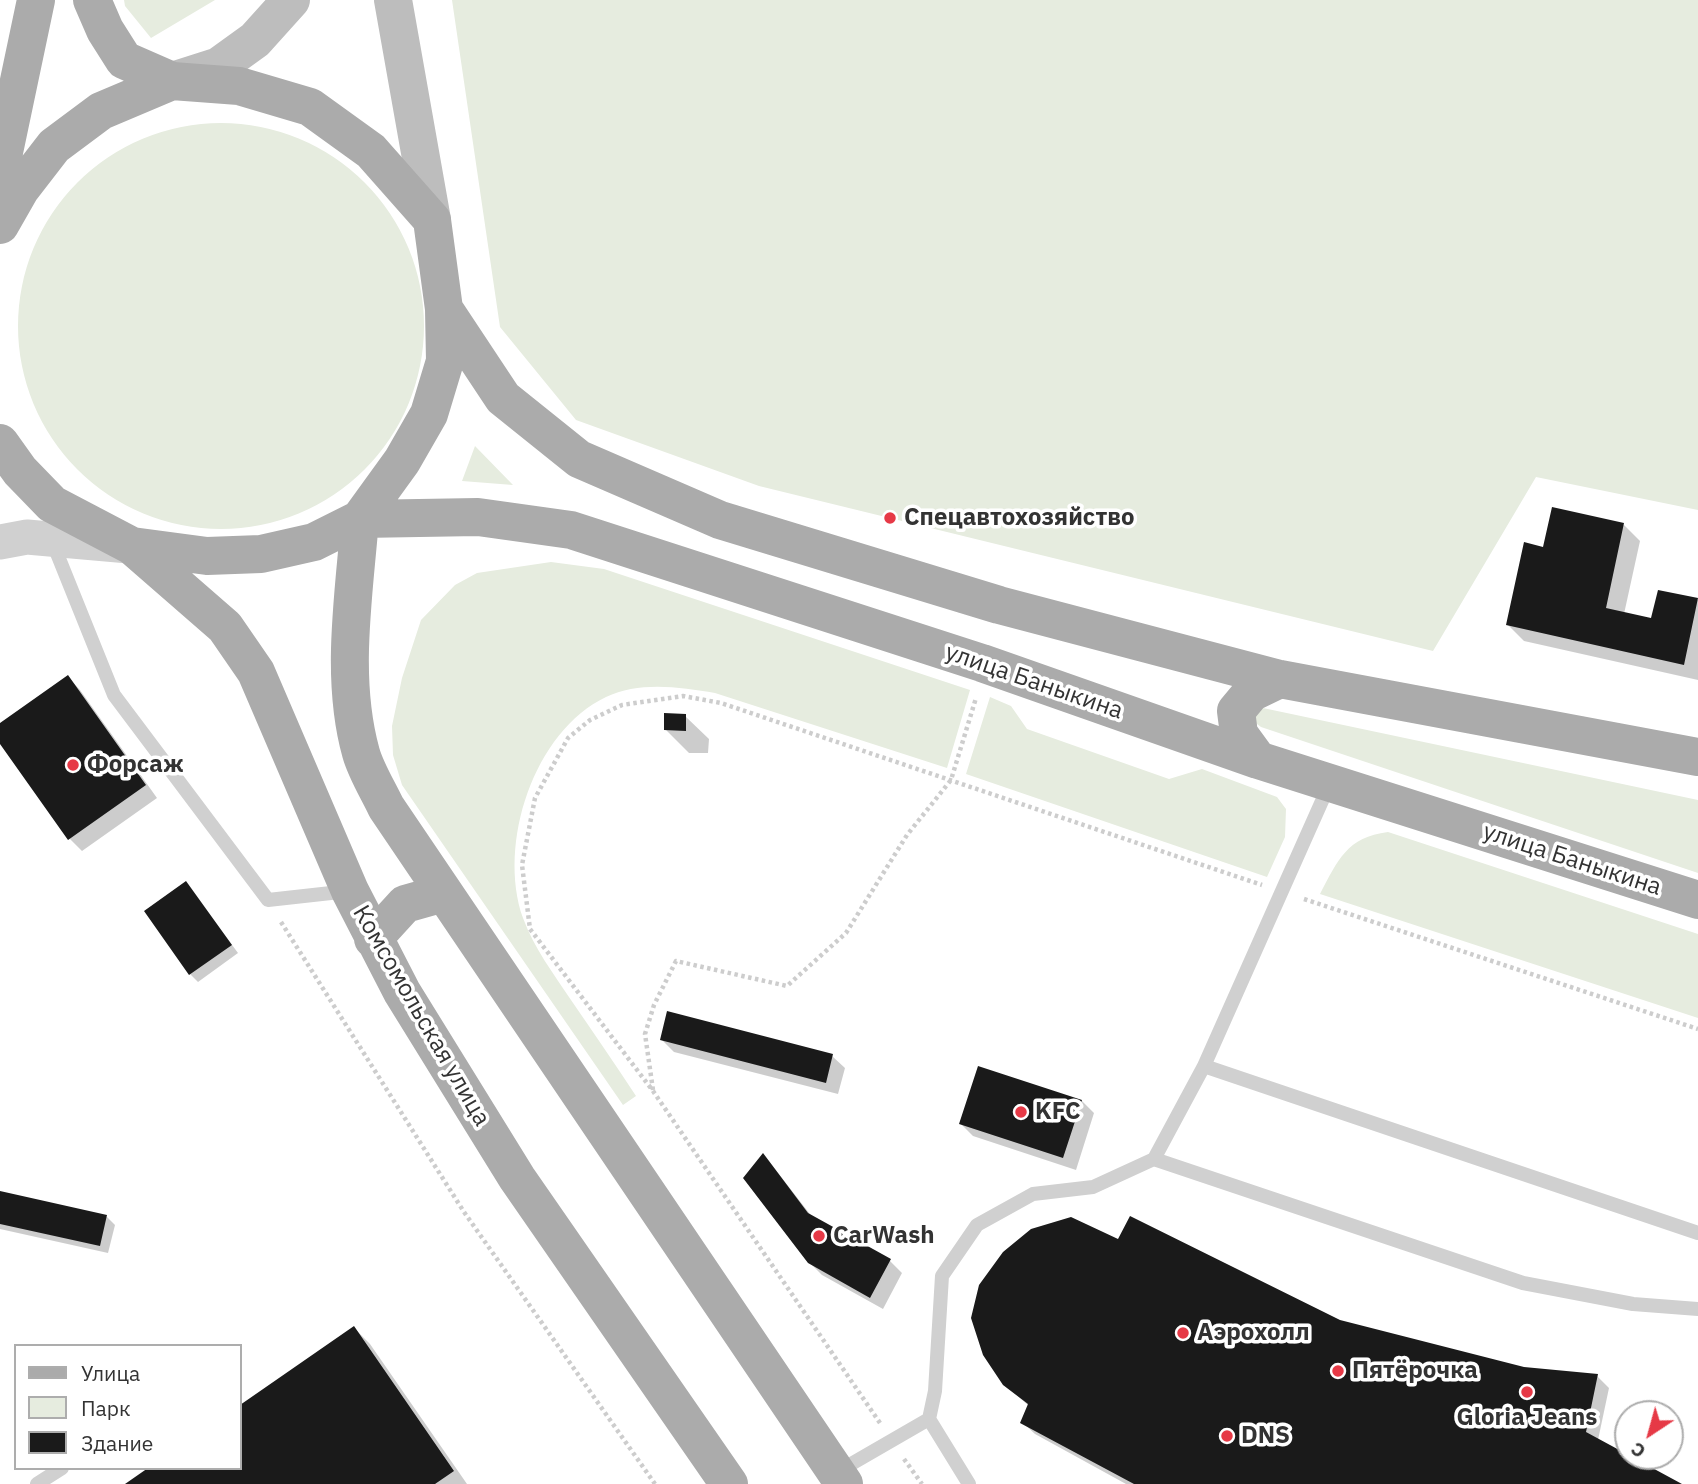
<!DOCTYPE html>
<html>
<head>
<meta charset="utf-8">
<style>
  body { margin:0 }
  #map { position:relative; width:1698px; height:1484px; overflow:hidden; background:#fff; font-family:"IBM Plex Sans",sans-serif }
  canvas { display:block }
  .legend { position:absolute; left:14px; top:1344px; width:228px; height:126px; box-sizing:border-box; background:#fff; border:2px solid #adadad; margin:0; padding:9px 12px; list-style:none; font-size:21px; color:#333 }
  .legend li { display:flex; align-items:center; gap:14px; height:35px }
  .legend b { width:35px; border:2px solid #adadad }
  .north { position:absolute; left:1614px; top:1400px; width:70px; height:70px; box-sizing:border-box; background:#fff; border:2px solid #adadad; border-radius:50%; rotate:216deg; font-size:19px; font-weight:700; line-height:28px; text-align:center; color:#333 }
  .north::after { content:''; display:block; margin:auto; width:24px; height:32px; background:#e63946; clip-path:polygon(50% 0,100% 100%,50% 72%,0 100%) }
</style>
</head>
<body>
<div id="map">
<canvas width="1698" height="1484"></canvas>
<ul class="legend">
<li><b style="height:9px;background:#ababab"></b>Улица</li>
<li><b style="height:19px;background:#e6ecdf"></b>Парк</li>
<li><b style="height:19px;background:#1a1a1a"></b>Здание</li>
</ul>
<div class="north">С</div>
</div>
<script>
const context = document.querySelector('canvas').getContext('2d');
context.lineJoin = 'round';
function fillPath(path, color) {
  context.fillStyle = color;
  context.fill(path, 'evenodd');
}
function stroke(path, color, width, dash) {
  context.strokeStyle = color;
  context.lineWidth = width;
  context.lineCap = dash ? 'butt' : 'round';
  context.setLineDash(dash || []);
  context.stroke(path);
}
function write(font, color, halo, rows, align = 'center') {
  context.font = font + ' "IBM Plex Sans",sans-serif';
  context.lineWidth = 7;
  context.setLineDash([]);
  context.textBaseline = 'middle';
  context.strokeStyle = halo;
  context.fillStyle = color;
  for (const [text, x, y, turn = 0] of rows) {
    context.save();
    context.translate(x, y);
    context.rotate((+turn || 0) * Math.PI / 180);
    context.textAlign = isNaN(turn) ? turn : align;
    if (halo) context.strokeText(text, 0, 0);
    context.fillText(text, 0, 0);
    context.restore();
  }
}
const green = new Path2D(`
  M 124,0 L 215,0 L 151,38 L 125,6 Z
  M 452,0 L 1698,0 L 1698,510 L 1536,477 L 1433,651 L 759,486 L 576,420 L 500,327 Z
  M18 326a203 203 0 1 1 406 0a203 203 0 1 1-406 0Z
  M 475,446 L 513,485 L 462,481 Z
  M 551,562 L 604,569 L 970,690 L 947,768 L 715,693 C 680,687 639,681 606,697 C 534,731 497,844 523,918 C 534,948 553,973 571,1000 C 593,1032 615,1064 636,1096 L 623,1105 L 402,785 L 393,755 L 392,726 L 402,678 L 421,620 L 455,585 L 477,573 Z
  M 990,697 L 1011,706 L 1027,729 L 1169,779 L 1202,769 L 1277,797 L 1286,809 L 1285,837 L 1267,877 L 966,774 Z
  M 1263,708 L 1698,800 L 1698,873 L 1261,727 L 1253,721 L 1255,710 Z
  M 1388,832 L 1698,934 L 1698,1018 L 1320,894 C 1338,860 1347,837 1388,832 Z`);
const shadow = new Path2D(`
  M 1624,525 L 1640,541 L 1624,614 L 1653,620 L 1659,592 L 1698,600 L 1698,680 L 1524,641 L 1508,625 L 1544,549 Z
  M 68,677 L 80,690 L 157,798 L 82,851 L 70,839 L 0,741 L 0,725 Z
  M 685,716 L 709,739 L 708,753 L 689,753 L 665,729 Z
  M 186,883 L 238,953 L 198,982 L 190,974 Z
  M 662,1040 L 832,1056 L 845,1068 L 838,1094 L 674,1052 Z
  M 1082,1101 L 1094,1113 L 1076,1170 L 973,1136 L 961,1124 Z
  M 764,1155 L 813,1218 L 890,1261 L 902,1273 L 883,1309 L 822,1275 L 809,1262 Z
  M 0,1193 L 107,1217 L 115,1225 L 108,1253 L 0,1229 Z
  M 1118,1241 L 1339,1321 L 1523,1369 L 1597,1376 L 1609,1388 L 1598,1440 L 1679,1484 L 1126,1484 L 1035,1434 L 1022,1422 L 1029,1406 L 1004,1384 Z
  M 354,1328 L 370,1344 L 467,1484 L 128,1484 L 240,1468 L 240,1407 Z`);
const building = new Path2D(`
  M 1552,507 L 1624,523 L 1606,608 L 1651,618 L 1658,590 L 1698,598 L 1684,665 L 1506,625 L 1524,542 L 1543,547 Z
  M 68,675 L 146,785 L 68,840 L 0,744 L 0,723 Z
  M 664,713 L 686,714 L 686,731 L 664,730 Z
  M 186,881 L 232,945 L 189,975 L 144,911 Z
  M 667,1011 L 833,1054 L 826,1083 L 660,1040 Z
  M 978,1066 L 1082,1100 L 1063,1158 L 959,1124 Z
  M 763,1153 L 808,1213 L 891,1259 L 870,1298 L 808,1263 L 743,1178 Z
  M 0,1191 L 107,1215 L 100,1246 L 0,1224 Z
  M 1130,1216 L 1340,1320 L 1524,1367 L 1598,1374 L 1586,1432 L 1682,1484 L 1134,1484 L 1020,1423 L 1028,1404 L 1003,1385 L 983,1355 L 971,1318 L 979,1285 L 1003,1252 L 1031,1229 L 1071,1217 L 1118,1239 Z
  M 354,1326 L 454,1471 L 435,1484 L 125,1484 L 148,1468 L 240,1468 L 240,1405 Z`);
const path = new Path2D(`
  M 1304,899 L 1698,1029
  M 281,922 L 464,1212 L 655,1484
  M 653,1090 L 645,1034 L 654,1005 L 676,961 L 787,986 L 846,933 L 907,835 L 951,780 L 976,698
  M 880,1423 L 653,1091 L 530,929 L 522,865 L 535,798 L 568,738 L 590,720 L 622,705 L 683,696 L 721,703 L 1262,885
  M 904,1459 L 922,1484`);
const service = new Path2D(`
  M 52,541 L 114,695 L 268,900 L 349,891
  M 1204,1066 L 1698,1233
  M 1154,1159 L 1204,1066 L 1330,783
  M 839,1471 L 929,1419
  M 37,1484 L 62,1468
  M 969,1484 L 929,1419 L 935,1391 L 942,1276 L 977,1225 L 1033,1194 L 1093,1187 L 1154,1159 L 1523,1283 L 1633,1304 L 1698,1309`);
const tertiary = new Path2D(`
  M 0,542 L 27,537 L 129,546`);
const secondary = new Path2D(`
  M 393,0 L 432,220
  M 172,81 L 219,66 L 255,40 L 291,0`);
const primary = new Path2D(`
  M 92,0 L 105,30 L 124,60 L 172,81
  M 0,171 L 36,0
  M 0,225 L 20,190 L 54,146 L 101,111 L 172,81 L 239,86 L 310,107 L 371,151 L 432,220 L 444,309 L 445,361 L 429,414 L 402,461 L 360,519 L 314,542 L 261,554 L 207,556 L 132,546 L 52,504 L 20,471 L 0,443
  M 444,309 L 503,398 L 579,459 L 720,520 L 999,605 L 1280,679 L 1698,757
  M 360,519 L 478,517 L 571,530 L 982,663 L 1258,760 L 1698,900
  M 360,519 C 354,595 340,678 361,753 C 366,771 378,790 386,807 L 844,1484
  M 132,546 L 225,627 L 256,672 L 350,891 L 402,992 L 517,1178 L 729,1484
  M 1258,760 L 1239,734 L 1236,711 L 1251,693 L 1280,679
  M 373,939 L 405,904 L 444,893`);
const markers = [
  [890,518,7,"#e63946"],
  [73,765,7,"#e63946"],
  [1021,1112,7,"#e63946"],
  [819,1236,7,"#e63946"],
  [1183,1333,7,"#e63946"],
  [1338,1371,7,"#e63946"],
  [1527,1392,7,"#e63946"],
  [1227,1436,7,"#e63946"]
];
const poiNames = [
  ["Спецавтохозяйство",904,518],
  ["Форсаж",87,765],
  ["KFC",1035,1112],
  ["CarWash",833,1236],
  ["Аэрохолл",1197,1333],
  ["Пятёрочка",1352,1371],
  ["Gloria Jeans",1527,1418,"center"],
  ["DNS",1241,1436]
];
const streetNames = [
  ["улица Баныкина",1034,682,19],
  ["улица Баныкина",1572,860,18],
  ["Комсомольская улица",421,1016,60]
];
fillPath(green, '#e6ecdf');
fillPath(shadow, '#0003');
fillPath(building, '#1a1a1a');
stroke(path, '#cdcdcd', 4.5, [3.5, 3.5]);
stroke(service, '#d0d0d0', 14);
stroke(tertiary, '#d0d0d0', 35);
stroke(secondary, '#bdbdbd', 38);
stroke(primary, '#ababab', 38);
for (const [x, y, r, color] of markers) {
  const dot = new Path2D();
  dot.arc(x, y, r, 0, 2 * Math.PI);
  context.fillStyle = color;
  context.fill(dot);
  stroke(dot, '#fff', 2.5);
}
write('bold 24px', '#333', '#fff', poiNames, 'left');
write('24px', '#333', '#fff', streetNames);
</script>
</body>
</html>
